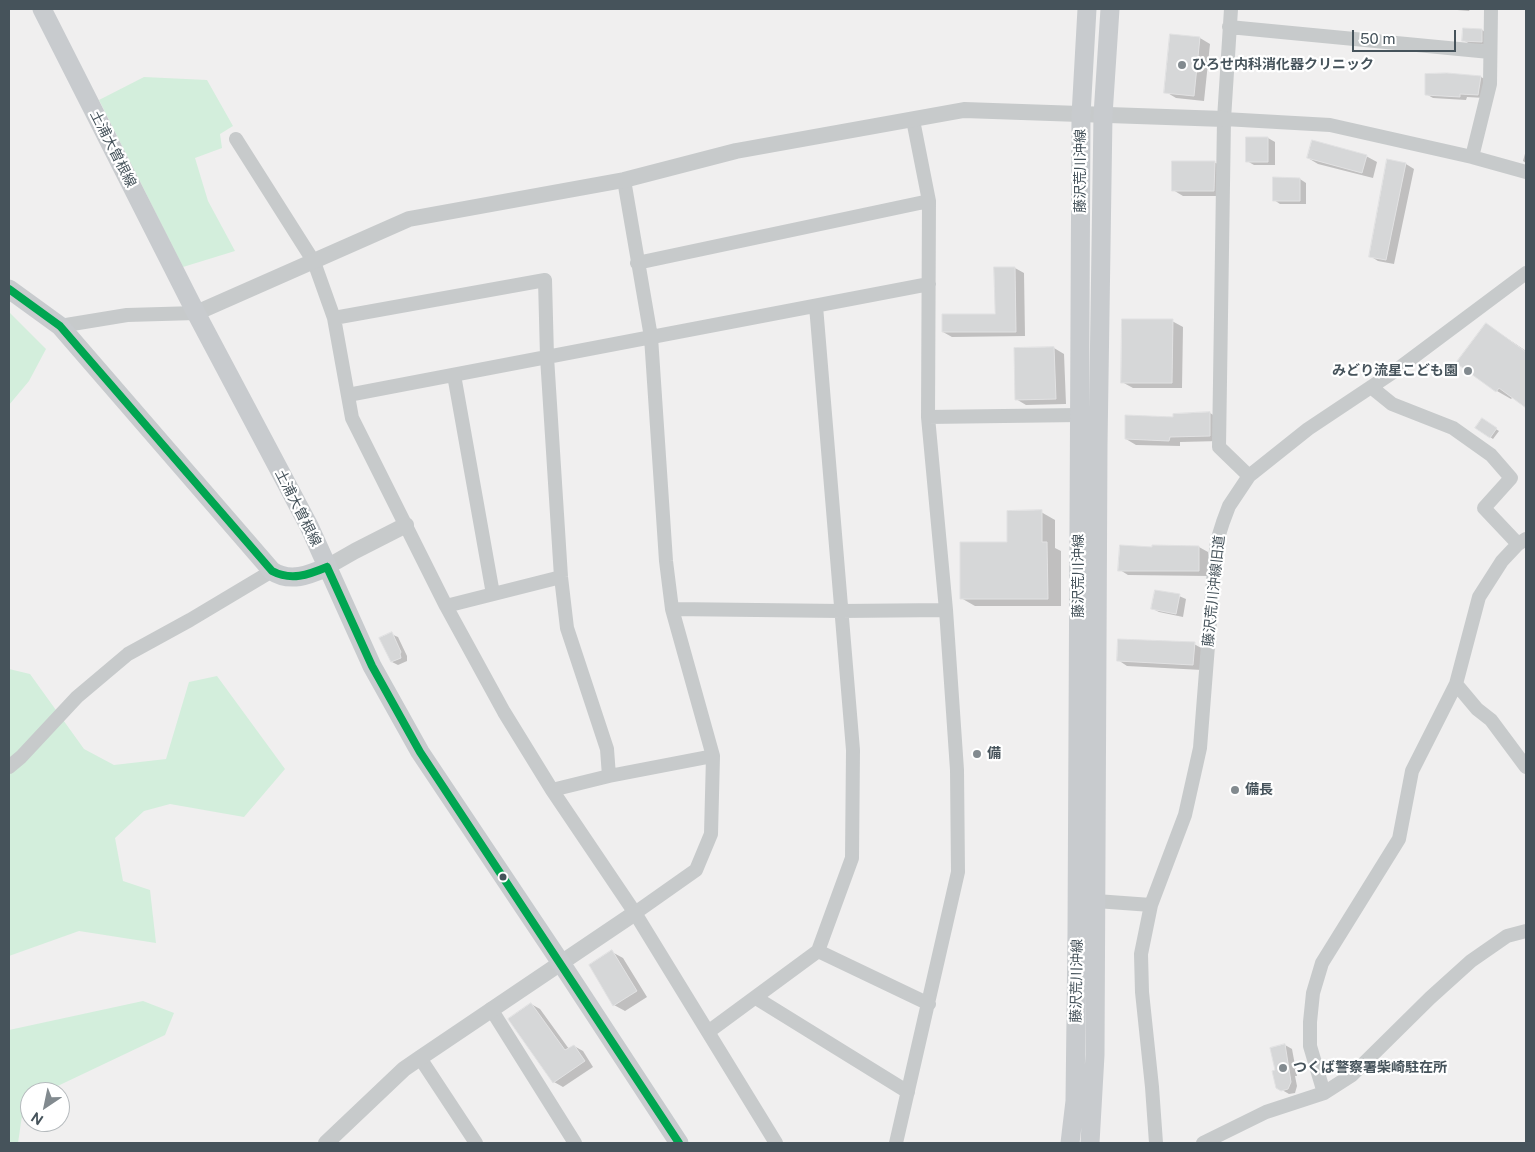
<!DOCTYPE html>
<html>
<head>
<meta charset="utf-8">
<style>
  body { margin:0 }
  #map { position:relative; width:1535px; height:1152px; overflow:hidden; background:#f0efef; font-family:"Public Sans",sans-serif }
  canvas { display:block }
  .frame { position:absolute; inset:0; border:10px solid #46535b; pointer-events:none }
  .north { position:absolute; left:20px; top:1082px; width:50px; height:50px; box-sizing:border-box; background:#fff; border:1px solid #b5babd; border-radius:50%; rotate:214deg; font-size:14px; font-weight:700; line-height:20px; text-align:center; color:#46535b }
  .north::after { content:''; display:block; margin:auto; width:18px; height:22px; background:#828a8f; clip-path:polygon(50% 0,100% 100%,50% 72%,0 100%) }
  .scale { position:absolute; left:1352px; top:30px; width:104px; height:22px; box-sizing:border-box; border:2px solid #46535b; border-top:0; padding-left:6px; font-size:15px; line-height:18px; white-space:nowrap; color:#46535b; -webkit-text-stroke:4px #fff; paint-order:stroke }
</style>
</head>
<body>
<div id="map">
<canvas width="1535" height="1152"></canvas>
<div class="frame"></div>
<div class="north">N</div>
<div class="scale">50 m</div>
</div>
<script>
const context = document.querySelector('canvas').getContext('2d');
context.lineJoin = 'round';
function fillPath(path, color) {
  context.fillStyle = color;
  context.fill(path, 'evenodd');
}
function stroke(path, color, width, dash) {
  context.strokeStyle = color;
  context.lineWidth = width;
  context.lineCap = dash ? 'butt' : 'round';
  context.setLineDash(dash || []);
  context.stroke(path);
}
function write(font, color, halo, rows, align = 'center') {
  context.font = font + ' "Public Sans","Noto Sans JP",sans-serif';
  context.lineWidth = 4.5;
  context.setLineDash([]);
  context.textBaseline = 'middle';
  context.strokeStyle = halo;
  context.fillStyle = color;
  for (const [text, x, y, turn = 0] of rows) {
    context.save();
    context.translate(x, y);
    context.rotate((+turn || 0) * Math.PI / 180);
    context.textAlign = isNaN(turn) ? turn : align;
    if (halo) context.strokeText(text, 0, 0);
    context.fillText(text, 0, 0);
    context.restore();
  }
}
const green = new Path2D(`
  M 144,77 L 207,80 L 233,126 L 220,134 L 222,148 L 195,158 L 208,201 L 235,251 L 183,267 L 99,100 Z
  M 9,312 L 46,349 L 29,381 L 9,405 Z
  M 9,669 L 30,674 L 84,749 L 114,765 L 166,759 L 189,682 L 217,676 L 285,769 L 244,817 L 170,804 L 144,811 L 115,838 L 123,881 L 150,890 L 156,943 L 79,931 L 9,956 Z
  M 143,1001 L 174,1013 L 165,1035 L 45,1092 L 30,1092 L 30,1099 L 24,1102 L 18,1143 L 9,1143 L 9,1030 Z`);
const shadow = new Path2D(`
  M 1445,9 L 1470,9 L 1469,11 Z
  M 1482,30 L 1488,34 L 1488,45 L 1470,44 L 1463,40 Z
  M 1200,38 L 1210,44 L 1204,101 L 1176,98 L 1166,92 Z
  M 1447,74 L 1481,77 L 1488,81 L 1485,98 L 1467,97 L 1466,100 L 1433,98 L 1426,94 Z
  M 1268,138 L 1275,142 L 1275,165 L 1254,165 L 1247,161 Z
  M 1526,150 L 1526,163 L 1523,161 Z
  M 1366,156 L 1377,162 L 1373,178 L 1318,164 L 1308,158 Z
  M 1214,162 L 1225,168 L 1224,196 L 1183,196 L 1173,190 Z
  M 1406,164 L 1414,169 L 1394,264 L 1378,261 L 1370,256 Z
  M 1300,179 L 1306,183 L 1306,204 L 1280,204 L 1274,200 Z
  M 1015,268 L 1024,273 L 1025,336 L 952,337 L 943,332 L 996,315 Z
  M 1172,321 L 1183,327 L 1182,388 L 1133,388 L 1122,382 Z
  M 1486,324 L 1526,351 L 1526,407 L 1513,397 L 1511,399 L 1497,391 L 1458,363 Z
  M 1054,348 L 1064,354 L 1066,404 L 1026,405 L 1016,399 L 1015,349 Z
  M 1210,413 L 1220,419 L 1220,441 L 1180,442 L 1180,446 L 1136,445 L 1126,439 L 1174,418 Z
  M 1482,420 L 1499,431 L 1493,439 L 1477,428 Z
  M 1041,512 L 1055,520 L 1055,548 L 1061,551 L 1061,606 L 975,606 L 961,598 L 1009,543 Z
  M 1199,547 L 1208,552 L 1208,576 L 1128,575 L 1120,570 L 1154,548 Z
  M 1179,596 L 1186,599 L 1183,617 L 1159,612 L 1153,609 Z
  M 391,634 L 398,637 L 407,656 L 407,661 L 398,665 L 392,662 Z
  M 1194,644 L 1203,649 L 1202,670 L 1127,666 L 1118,660 Z
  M 612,952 L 623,958 L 647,997 L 625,1011 L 614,1005 Z
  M 531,1004 L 540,1009 L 569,1049 L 574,1046 L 583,1051 L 593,1067 L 563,1087 L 554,1082 Z
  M 1285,1045 L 1292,1049 L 1297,1076 L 1295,1076 L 1297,1086 L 1295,1093 L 1289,1094 L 1277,1087 L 1276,1071 Z`);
const building = new Path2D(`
  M 1463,28 L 1482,29 L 1482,42 L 1462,41 Z
  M 1170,34 L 1200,37 L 1194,96 L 1164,93 Z
  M 1447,73 L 1481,76 L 1478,95 L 1460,94 L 1460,97 L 1425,95 L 1425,74 Z
  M 1246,137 L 1268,137 L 1268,162 L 1246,162 Z
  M 1312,140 L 1367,155 L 1362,173 L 1307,158 Z
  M 1387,159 L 1406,163 L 1386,260 L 1369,257 Z
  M 1172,161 L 1215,161 L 1214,191 L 1172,191 Z
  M 1273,177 L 1300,178 L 1300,201 L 1273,201 Z
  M 994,267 L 1015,267 L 1016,332 L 942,332 L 942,314 L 995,314 Z
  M 1122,319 L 1173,319 L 1172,383 L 1121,383 Z
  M 1486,323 L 1526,352 L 1526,408 L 1499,388 L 1496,392 L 1456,363 Z
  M 1054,347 L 1056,399 L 1015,400 L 1014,348 Z
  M 1210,412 L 1210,436 L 1170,437 L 1169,441 L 1125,439 L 1125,415 L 1173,417 L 1173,414 Z
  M 1482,418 L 1497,428 L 1490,438 L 1475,428 Z
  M 1042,510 L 1042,542 L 1047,542 L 1048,599 L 960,599 L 960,542 L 1007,542 L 1007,511 Z
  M 1120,545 L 1152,547 L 1152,545 L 1199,546 L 1199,571 L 1118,571 Z
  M 1155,590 L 1180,594 L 1176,614 L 1151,609 Z
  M 392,632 L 401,652 L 400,654 L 401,658 L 391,662 L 379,638 Z
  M 1118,639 L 1195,642 L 1193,665 L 1117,661 Z
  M 612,950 L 637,991 L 613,1006 L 589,965 Z
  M 531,1003 L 565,1050 L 574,1045 L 585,1061 L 553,1083 L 508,1019 Z
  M 1285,1044 L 1291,1082 L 1288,1089 L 1281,1091 L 1276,1088 L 1272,1071 L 1275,1070 L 1270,1048 Z`);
const minor = new Path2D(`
  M 1231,9 L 1224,119 L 1219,447 L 1249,476
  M 1229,27 L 1490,52
  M 1224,119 L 1330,125 L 1472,157 L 1526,172
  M 236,139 L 314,262 L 334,318 L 352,418 L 446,606 L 504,712 L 552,790 L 635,913 L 776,1143
  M 1472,157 L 1490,84 L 1491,9
  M 624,180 L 651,337 L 666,561 L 672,609 L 713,756 L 711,834 L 696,870 L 635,913
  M 637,263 L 929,201
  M 334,318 L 545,280 L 547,357 L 561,577 L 567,628 L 607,749 L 609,776
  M 60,326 L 127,315 L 196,313
  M 454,375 L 493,594
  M 1371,387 L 1392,404 L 1453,428 L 1491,455 L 1511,478 L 1484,508 L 1518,544
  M 348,395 L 929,284
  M 928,417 L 1080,415
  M 446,606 L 561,577
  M 672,609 L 841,611 L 946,610
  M 1456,684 L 1477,709 L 1491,720 L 1526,767
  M 9,767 L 21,757 L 77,697 L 128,654 L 190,620 L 272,571
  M 552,790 L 609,776 L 713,756
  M 1096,901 L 1151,905 L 1185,815 L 1200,748 L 1214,569 L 1217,541 L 1223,522 L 1229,506 L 1249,476 L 1308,429 L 1395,371 L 1526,273
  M 1151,905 L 1141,954 L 1142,992 L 1152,1087 L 1156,1143
  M 818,951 L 929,1004
  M 756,998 L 908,1092
  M 491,1009 L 575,1143
  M 708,1032 L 818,951 L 852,858 L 853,750 L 816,306
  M 420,1058 L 476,1143
  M 1324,1093 L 1310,1046 L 1310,1022 L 1313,993 L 1322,963 L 1399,839 L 1412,771 L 1456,684 L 1479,597 L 1502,561 L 1518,544 L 1526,539
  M 896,1143 L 958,872 L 957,770 L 946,610 L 928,417 L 929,201 L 913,120
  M 1203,1143 L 1266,1112 L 1324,1093 L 1352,1075 L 1430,998 L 1471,961 L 1507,936 L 1526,931`);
const tertiary = new Path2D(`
  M 196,313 L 409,219 L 624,180 L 736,151 L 964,110 L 1224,119
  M 327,567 L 355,551 L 406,525
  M 326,1143 L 404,1069 L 420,1058 L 635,913`);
const secondary = new Path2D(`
  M 42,9 L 196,313 L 309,526 L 372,666 L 420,752 L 561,963 L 679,1143
  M 9,289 L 60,326 L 272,571 C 290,583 309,575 327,567
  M 1070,1143 L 1075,1101 L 1077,933 L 1081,115 L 1087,9
  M 1090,1143 L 1095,1055 L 1098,445 L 1103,115 L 1110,9`);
const bus1 = new Path2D(`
  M 9,289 L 60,326 L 272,571 C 291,581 308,575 327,567
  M 327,567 L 372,666 L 420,752 L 679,1143`);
const markers = [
  [1182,65,5,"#828a8f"],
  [1468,371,5,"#828a8f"],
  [977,754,5,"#828a8f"],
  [1235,790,5,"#828a8f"],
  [503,877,4.5,"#46535b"],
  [1283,1068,5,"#828a8f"]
];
const poiNames = [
  ["ひろせ内科消化器クリニック",1192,65],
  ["みどり流星こども園",1458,371,"right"],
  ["備",987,754],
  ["備長",1245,790],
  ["つくば警察署柴崎駐在所",1293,1068]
];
const streetNames = [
  ["土浦大曽根線",113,149,63],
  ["藤沢荒川沖線",1081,171,-90],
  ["土浦大曽根線",298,508,63],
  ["藤沢荒川沖線",1079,576,-90],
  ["藤沢荒川沖線旧道",1214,591,-84],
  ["藤沢荒川沖線",1077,981,-89]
];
fillPath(green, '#d3eedc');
fillPath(shadow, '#0003');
fillPath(building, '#d6d7d8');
stroke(building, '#e1e1e2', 1);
stroke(minor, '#c7cacb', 14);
stroke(tertiary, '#c7cacb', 16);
stroke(secondary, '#c8cbce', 19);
stroke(bus1, '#00a651', 8);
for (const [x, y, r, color] of markers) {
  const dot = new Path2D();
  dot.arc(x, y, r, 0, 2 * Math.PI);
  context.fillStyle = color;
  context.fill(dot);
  stroke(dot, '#fff', 2);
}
write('bold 14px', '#46535b', '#fff', poiNames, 'left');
write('14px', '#46535b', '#fff', streetNames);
</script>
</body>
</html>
